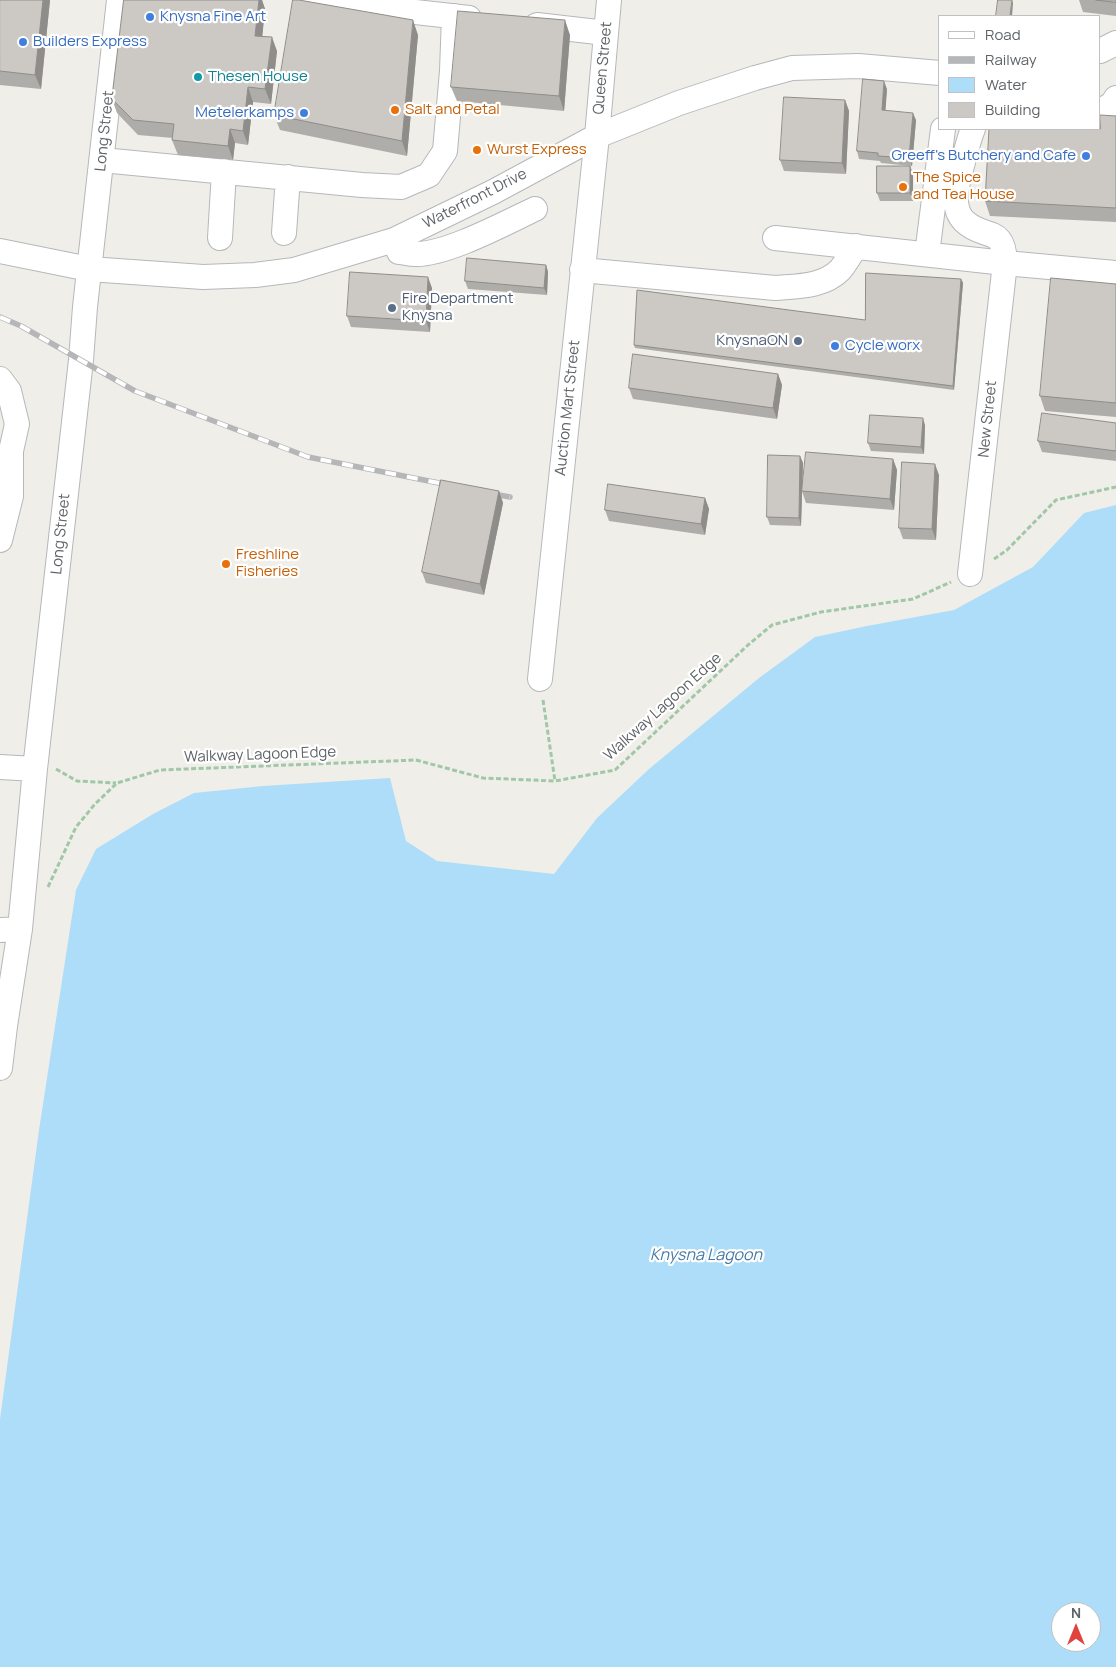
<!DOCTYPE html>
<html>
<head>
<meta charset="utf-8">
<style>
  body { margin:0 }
  #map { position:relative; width:1116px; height:1667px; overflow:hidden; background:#f0eee8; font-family:Manrope,sans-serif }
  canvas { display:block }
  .legend { position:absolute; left:938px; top:15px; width:162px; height:115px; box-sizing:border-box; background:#fff; border:1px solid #bfc1c2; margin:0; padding:6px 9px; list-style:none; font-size:15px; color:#5f6367 }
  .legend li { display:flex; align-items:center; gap:10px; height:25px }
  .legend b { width:25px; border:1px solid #bfc1c2 }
  .north { position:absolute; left:1051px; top:1602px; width:50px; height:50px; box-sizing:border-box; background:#fff; border:1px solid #bfc1c2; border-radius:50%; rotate:0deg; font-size:14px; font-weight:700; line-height:20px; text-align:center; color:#5f6367 }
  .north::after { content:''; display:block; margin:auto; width:18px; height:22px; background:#e0423e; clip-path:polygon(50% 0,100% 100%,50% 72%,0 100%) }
</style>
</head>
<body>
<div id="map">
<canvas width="1116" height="1667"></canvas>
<ul class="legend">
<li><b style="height:6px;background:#fff"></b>Road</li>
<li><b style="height:6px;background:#b5b6b7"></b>Railway</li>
<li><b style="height:14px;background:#aeddfa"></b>Water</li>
<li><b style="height:14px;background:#ccc9c4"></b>Building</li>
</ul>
<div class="north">N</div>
</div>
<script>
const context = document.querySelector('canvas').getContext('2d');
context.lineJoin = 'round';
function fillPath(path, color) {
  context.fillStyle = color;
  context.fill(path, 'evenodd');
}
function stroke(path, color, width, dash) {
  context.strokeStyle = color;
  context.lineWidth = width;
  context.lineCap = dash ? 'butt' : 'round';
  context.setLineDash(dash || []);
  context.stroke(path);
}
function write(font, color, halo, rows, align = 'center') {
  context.font = font + ' Manrope,sans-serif';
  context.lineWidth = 4.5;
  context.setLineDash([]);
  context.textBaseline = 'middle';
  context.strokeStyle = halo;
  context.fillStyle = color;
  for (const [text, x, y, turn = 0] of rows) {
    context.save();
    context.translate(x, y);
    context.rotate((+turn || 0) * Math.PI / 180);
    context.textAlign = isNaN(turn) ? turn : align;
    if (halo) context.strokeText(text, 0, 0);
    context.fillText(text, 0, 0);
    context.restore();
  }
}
const water = new Path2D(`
  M 1116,505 L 1116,1667 L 0,1667 L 0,1419 L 39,1130 L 76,890 L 96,849 L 153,814 L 194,793 L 263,786 L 390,778 L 406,841 L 437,861 L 554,874 L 597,818 L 649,769 L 759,678 L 815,637 L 867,626 L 954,610 L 1033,567 L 1084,513 ZM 1061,1612 L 1091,1612 L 1091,1642 L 1061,1642 Z`);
const path = new Path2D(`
  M 994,559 L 1007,550 L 1056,500 L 1116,487
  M 543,700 L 555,781
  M 56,769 L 77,781 L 116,783
  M 48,887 L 76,827 L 95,804 L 117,783 L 160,770 L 416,760 L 483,778 L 555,781 L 615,770 L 748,645 L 772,625 L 821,612 L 913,599 L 951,582`);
const minor = new Path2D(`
  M 309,0 L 469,18
  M 537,25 L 606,33
  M 1100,51 L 1116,43
  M 1100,111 L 1112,104 L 1116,98
  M 102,160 L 362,185 L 401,187 L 429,175 L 445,151 L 452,71 L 454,16
  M 284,233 L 288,177
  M 220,238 L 224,171
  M 775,238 L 1005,263 L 1116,273
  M 394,240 L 399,252 C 404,252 409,254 415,254 C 446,255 505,223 535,209
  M 0,251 L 89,269 L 203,277 L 255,275 L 294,270 L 394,240 L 493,192 L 597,136 L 679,103 L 755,78 L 792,68 L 858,66 L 940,73
  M 927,254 L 943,129
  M 582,270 L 775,288 C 797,286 823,287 840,270 C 846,263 851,254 856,246
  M 0,379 L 9,391 L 17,424 L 11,451 L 11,496 L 0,540
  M 970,574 L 1005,263 C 1004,224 985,241 964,221 C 948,205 960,176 964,158 C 967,149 969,138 973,129
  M 540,679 L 597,136 L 609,0
  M 0,767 L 35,769
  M 0,930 L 20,929
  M 0,1068 L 5,1026 L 20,929 L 35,769 L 81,360 L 85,307 L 119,0`);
const rail = new Path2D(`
  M 0,317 L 21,326 L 135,391 L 308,457 L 454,486
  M 488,493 L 510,497`);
const wall = new Path2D(`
  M 0,0 L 50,0 L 41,89 L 0,85 Z
  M 124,0 L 262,0 L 265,9 L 262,36 L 277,51 L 271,104 L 253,102 L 248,145 L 235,143 L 233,160 L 178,155 L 172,140 L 173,138 L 138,135 L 117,113 L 112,99 Z
  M 1079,0 L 1116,0 L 1116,16 L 1083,12 Z
  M 418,35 L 407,156 L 280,130 L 274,115 Z
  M 570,35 L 564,111 L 457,101 L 451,87 Z
  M 887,89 L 885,110 L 916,120 L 912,166 L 881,163 L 880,161 L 859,159 L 857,151 Z
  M 845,100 L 849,111 L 846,174 L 784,171 L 780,160 Z
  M 1116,116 L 1116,222 L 990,216 L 985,201 Z
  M 910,166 L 913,174 L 913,201 L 880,201 L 877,193 Z
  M 546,265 L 548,272 L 547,295 L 468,289 L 465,281 Z
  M 961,279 L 963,283 L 954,390 L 635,348 L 634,345 L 865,320 Z
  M 1116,284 L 1116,417 L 1045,411 L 1040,396 Z
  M 432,288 L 430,332 L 351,327 L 347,316 Z
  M 778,374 L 782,385 L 777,419 L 633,399 L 629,388 Z
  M 1116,423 L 1116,461 L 1042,452 L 1038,441 Z
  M 925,425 L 924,454 L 871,451 L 868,443 Z
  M 800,456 L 803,463 L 801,526 L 770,525 L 767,517 Z
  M 893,459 L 897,470 L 894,510 L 806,503 L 802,491 Z
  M 939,475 L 936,540 L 903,539 L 899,528 Z
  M 499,491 L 503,503 L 484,595 L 426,583 L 422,572 Z
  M 705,498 L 709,509 L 705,535 L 609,521 L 605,510 Z`);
const shadedWall = new Path2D(`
  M 43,0 L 50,0 L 41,89 L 35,75 Z
  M 259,0 L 262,0 L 265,9 L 261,50 L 255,36 Z
  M 1012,0 L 1013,3 L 1012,16 L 1010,16 Z
  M 413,20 L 418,35 L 407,156 L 402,141 Z
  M 565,20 L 570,35 L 564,111 L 559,96 Z
  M 272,37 L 277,51 L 271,104 L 265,89 Z
  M 884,81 L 887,89 L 885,118 L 882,110 Z
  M 248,87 L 253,102 L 248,145 L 243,131 Z
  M 845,100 L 849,111 L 846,174 L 842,163 Z
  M 913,113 L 916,120 L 912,166 L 909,158 Z
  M 230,129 L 235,143 L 233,160 L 228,146 Z
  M 910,166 L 913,174 L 913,201 L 910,193 Z
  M 546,265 L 548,272 L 547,295 L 544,288 Z
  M 428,277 L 432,288 L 430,332 L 426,321 Z
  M 961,279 L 963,283 L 954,390 L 953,386 Z
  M 778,374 L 782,385 L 777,419 L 773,408 Z
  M 923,418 L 925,425 L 924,454 L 921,447 Z
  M 800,456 L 803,463 L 801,526 L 799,518 Z
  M 893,459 L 897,470 L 894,510 L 890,499 Z
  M 935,464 L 939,475 L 936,540 L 932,529 Z
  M 499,491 L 503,503 L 484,595 L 480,584 Z
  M 705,498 L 709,509 L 705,535 L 701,524 Z`);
const building = new Path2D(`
  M 0,0 L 43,0 L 35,75 L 0,71 Z
  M 124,0 L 259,0 L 255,36 L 272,37 L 265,89 L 248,87 L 243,131 L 230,129 L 228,146 L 172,140 L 174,124 L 133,120 L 112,99 Z
  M 293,0 L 299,0 L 413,20 L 402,141 L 274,115 Z
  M 998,0 L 1012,0 L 1010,16 L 996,16 Z
  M 1096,0 L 1116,0 L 1116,2 Z
  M 458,11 L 565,20 L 559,96 L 451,87 Z
  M 863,79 L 884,81 L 882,110 L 913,113 L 909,158 L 878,156 L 878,153 L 857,151 Z
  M 784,97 L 845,100 L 842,163 L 780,160 Z
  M 1100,115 L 1116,116 L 1116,208 L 985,201 L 989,129 L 1100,129 Z
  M 877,166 L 910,166 L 910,193 L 877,193 Z
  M 467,258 L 546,265 L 544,288 L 465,281 Z
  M 350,272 L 428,277 L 426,321 L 347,316 Z
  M 866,273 L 961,279 L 953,386 L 634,345 L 637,290 L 865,320 Z
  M 1051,278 L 1116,284 L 1116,403 L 1040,396 Z
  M 633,354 L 778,374 L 773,408 L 629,388 Z
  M 1042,413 L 1116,423 L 1116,451 L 1038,441 Z
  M 870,415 L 923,418 L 921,447 L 868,443 Z
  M 806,452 L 893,459 L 890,499 L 802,491 Z
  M 768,455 L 800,456 L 799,518 L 767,517 Z
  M 902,462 L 935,464 L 932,529 L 899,528 Z
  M 441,480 L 499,491 L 480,584 L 422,572 Z
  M 608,484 L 705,498 L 701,524 L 605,510 Z`);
const markers = [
  [150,17,5,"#3f7fe0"],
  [23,42,5,"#3f7fe0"],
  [198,77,5,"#0f9aa8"],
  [395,110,5,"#e8710a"],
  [304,113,5,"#3f7fe0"],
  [477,150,5,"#e8710a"],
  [1086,156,5,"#3f7fe0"],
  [903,187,5,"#e8710a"],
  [392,308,5,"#5c6f8a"],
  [798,341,5,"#5c6f8a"],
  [835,346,5,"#3f7fe0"],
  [226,564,5,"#e8710a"]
];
const shopNames = [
  ["Knysna Fine Art",160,17],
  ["Builders Express",33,42],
  ["Metelerkamps",294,113,"right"],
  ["Greeff's Butchery and Cafe",1076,156,"right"],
  ["Cycle worx",845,346]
];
const streetNames = [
  ["Queen Street",603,68,-85],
  ["Long Street",105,131,-84],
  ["Waterfront Drive",475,199,-27],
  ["Auction Mart Street",568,408,-84],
  ["New Street",988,419,-84],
  ["Long Street",61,534,-84],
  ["Walkway Lagoon Edge",663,707,-42],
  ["Walkway Lagoon Edge",260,755,-2]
];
const cultureNames = [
  ["Thesen House",208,77]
];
const foodNames = [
  ["Salt and Petal",405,110],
  ["Wurst Express",487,150],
  ["The Spice",913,178],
  ["and Tea House",913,195],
  ["Freshline",236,555],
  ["Fisheries",236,572]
];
const serviceNames = [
  ["Fire Department",402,299],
  ["Knysna",402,316],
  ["KnysnaON",788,341,"right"]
];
const waterNames = [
  ["Knysna Lagoon",706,1256]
];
fillPath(water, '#aeddfa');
stroke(minor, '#b5b8bb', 26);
stroke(path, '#a0c7a8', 3, [5, 2.5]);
stroke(minor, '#fff', 24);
stroke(rail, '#b5b6b7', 5.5);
stroke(rail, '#fff', 4, [11]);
fillPath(wall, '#afada9');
fillPath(shadedWall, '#8f8d89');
fillPath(building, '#ccc9c4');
stroke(building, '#8f8d89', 1);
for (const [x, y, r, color] of markers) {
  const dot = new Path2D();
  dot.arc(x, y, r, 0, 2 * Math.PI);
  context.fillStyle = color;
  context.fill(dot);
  stroke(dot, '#fff', 2);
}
write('15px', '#366cbe', '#fff', shopNames, 'left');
write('15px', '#5f6367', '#fff', streetNames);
write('15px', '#0d838f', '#fff', cultureNames, 'left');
write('15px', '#c56008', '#fff', foodNames, 'left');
write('15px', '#4e5e75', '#fff', serviceNames, 'left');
write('italic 16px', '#4779a4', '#fff', waterNames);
</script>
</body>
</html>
